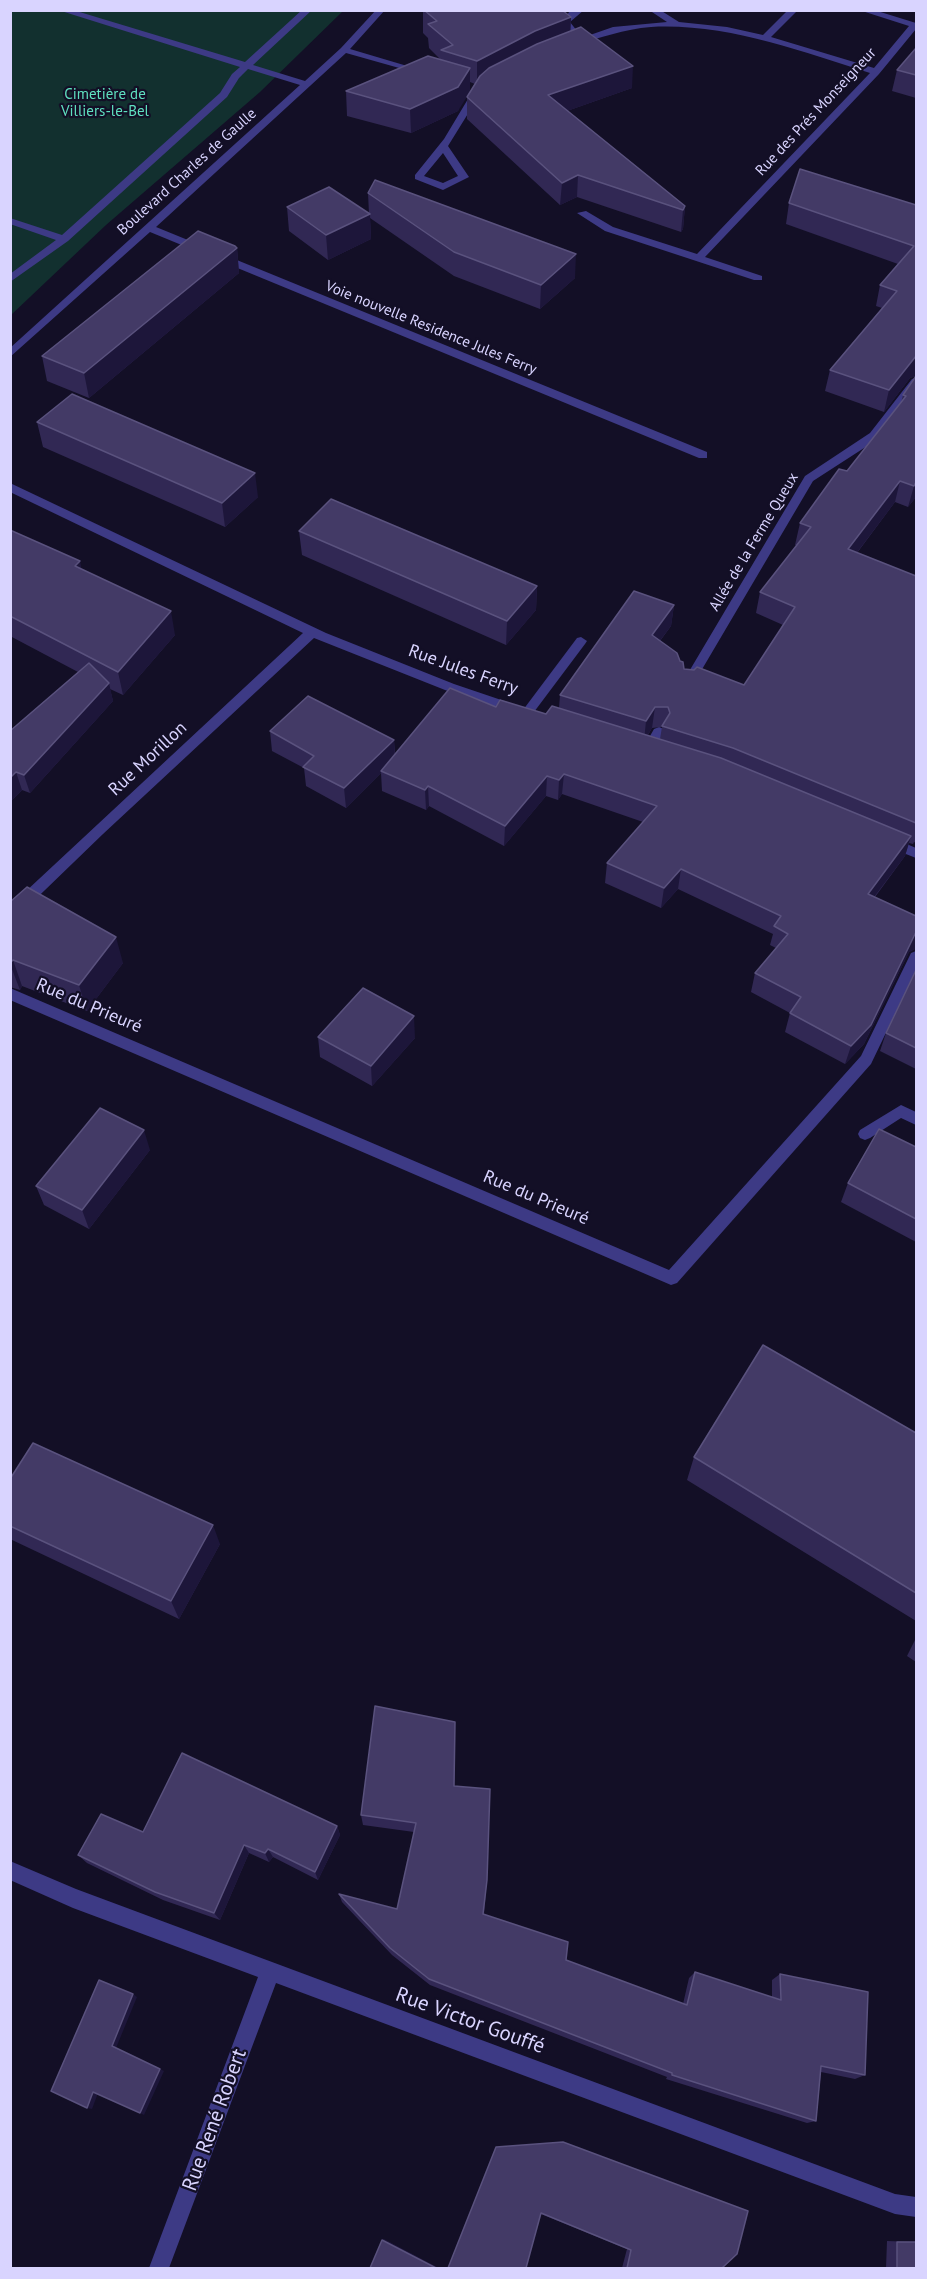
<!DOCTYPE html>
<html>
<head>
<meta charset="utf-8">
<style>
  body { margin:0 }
  #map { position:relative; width:927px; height:2279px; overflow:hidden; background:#130f26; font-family:"PT Sans",sans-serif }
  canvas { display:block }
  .frame { position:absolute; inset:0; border:12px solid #d9d4ff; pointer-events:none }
</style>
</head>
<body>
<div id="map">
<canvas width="927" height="2279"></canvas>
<div class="frame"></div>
</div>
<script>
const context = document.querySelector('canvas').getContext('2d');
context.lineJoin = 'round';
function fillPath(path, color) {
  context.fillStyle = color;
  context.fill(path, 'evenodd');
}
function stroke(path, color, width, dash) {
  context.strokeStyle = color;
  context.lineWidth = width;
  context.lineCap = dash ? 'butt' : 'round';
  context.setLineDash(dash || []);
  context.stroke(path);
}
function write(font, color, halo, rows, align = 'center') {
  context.font = font + ' "PT Sans",sans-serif';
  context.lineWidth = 4.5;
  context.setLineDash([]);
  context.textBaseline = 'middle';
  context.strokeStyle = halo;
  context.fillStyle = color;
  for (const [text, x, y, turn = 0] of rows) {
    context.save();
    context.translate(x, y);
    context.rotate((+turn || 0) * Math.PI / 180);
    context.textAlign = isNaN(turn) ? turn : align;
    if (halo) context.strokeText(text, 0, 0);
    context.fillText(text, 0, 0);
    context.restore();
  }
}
const green = new Path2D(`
  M 11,11 L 343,11 L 260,92 L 106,225 L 11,315 Z`);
const minor = new Path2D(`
  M 58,10 L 73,10 L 245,62 L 302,10 L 312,10 L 253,65 L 305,81 L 341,48 L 376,10 L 385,10 L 350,49 L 424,71 L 424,75 L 346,53 L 156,227 L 707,452 L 707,458 L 699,458 L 150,232 L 10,357 L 10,348 L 300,85 L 248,69 L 239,78 L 227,97 L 68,241 L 10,282 L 10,274 L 56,240 L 10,224 L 10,218 L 62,235 L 220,93 L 232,74 L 240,67 Z
  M 584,10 L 570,22 L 577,31 L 569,33 L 561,22 L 570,11 Z
  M 649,10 L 660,10 L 679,22 L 727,27 L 763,35 L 788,10 L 798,10 L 771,37 L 874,68 L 909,26 L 859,10 L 874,10 L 916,23 L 916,29 L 879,74 L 705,257 L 762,276 L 762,280 L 754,280 L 605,231 L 577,213 L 586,211 L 613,227 L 697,254 L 870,73 C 800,51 726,23 651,27 C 624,29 600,38 575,45 L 570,42 L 613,27 L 667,22 Z
  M 474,89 L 482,91 L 448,146 L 469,177 L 443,190 L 415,179 L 415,175 L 444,139 ZM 443,153 L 458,176 L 443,183 L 424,176 Z
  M 916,378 L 916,388 L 878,439 L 813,481 L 691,688 L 683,688 L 681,685 L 805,476 L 870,433 L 912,379 Z
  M 10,483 L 326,633 L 454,684 L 519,706 L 521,709 L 515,714 L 445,690 L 314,638 L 103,834 L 15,919 L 10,920 L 10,906 L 303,633 L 10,492 Z
  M 581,637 L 587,641 L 585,644 L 531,716 L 523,716 L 521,713 L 523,710 L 577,638 Z
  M 659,727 L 664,729 L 665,732 L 653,753 L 643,753 L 642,750 L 654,729 Z
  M 888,836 L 916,848 L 916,858 L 883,845 L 881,841 Z
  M 916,951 L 916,970 L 871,1064 L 677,1283 L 671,1285 L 10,1000 L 10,988 L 669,1270 L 861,1056 L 911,953 Z
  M 901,1105 L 916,1112 L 916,1125 L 901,1118 L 870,1138 L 865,1140 L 860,1138 L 858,1134 L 860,1130 Z
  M 10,1861 L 76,1889 L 895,2194 L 916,2197 L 916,2217 L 895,2214 L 276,1983 L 169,2268 L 149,2268 L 258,1977 L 73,1908 L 10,1880 Z`);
const wall = new Path2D(`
  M 423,10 L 562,10 L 571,17 L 570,31 L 632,88 L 567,111 L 685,206 L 683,229 L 681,232 L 577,197 L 560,205 L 467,119 L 467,97 L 475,84 L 470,82 L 458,111 L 411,133 L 347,116 L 346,91 L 441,60 L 429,48 L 428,38 L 423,33 Z
  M 916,48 L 916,98 L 892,91 L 897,70 Z
  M 368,193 L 575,278 L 540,309 L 454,276 L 370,218 L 371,239 L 328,260 L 289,231 L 287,207 L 369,214 Z
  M 789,203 L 916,205 L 916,498 L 916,497 L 908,507 L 895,502 L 857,553 L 916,576 L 916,843 L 914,842 L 913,844 L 909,843 L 905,856 L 875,897 L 916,916 L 916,950 L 915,949 L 909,952 L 864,1044 L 845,1064 L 785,1032 L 790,1013 L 751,992 L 755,973 L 776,948 L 770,945 L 773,934 L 678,889 L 661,908 L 605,883 L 607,863 L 643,822 L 562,794 L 558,800 L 546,796 L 504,846 L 429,806 L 426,810 L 382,791 L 381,773 L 346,808 L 306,786 L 304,768 L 272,751 L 270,731 L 394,740 L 395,754 L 496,707 L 546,714 L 559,708 L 560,695 L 674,605 L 671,626 L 660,641 L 684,669 L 744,685 L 783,625 L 756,613 L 760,592 L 797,545 L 795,545 L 800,523 L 847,471 L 901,403 L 903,395 L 916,376 L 910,378 L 884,412 L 825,391 L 830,370 L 882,308 L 876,306 L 880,285 L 898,264 L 786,224 ZM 662,727 L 660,739 L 648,735 L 652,728 Z
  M 237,248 L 239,273 L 89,398 L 47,381 L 42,356 Z
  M 37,422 L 258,497 L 225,527 L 43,447 Z
  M 10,530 L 82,569 L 175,635 L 123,695 L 110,689 L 113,701 L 30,793 L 22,790 L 10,802 L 10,731 L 78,672 L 10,636 Z
  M 299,531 L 537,586 L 536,610 L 506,645 L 302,555 Z
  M 10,902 L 123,963 L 87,1011 L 22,986 L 20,990 L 10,987 Z
  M 916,970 L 916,1069 L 880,1051 L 886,1033 Z
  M 318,1037 L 415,1038 L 372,1086 L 320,1057 Z
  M 916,1147 L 916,1242 L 841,1202 L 848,1183 Z
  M 150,1150 L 89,1229 L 44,1205 L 36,1186 Z
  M 916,1433 L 916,1621 L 687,1480 L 694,1457 Z
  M 10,1479 L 220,1544 L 179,1619 L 10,1539 Z
  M 916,1638 L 916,1662 L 907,1656 Z
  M 454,1786 L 487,1880 L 484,1914 L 566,1960 L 683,2004 L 689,1978 L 695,1972 L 772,1998 L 772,1980 L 780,1974 L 865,2075 L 855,2079 L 821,2072 L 816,2121 L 807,2123 L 666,2079 L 667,2077 L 430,1985 L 392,1955 L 342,1902 L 339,1894 L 397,1909 L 414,1832 L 363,1825 L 361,1815 Z
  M 337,1826 L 340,1835 L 318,1880 L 273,1857 L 269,1862 L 249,1853 L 220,1920 L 163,1900 L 87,1863 L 78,1855 L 143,1832 Z
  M 496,2147 L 722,2268 L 622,2268 L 627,2249 L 541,2214 Z
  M 887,2241 L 916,2242 L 916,2268 L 886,2268 Z`);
const shadedWall = new Path2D(`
  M 571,17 L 570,41 L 477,85 L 477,61 L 535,31 Z
  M 633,66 L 632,88 L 547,118 L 548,95 Z
  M 470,68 L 470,92 L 458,111 L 411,133 L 410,109 Z
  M 578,175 L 577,197 L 560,205 L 562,183 Z
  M 685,206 L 683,229 L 681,232 L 683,210 Z
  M 370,214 L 371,239 L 328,260 L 326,235 Z
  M 237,248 L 239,273 L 89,398 L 84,373 Z
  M 576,254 L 575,278 L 540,309 L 541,285 Z
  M 915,356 L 916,356 L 916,376 L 910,378 L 884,412 L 889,390 Z
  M 255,473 L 258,497 L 225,527 L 222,503 Z
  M 900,481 L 895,502 L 843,571 L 848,549 Z
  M 916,482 L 916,497 L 908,507 L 914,486 Z
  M 80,561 L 85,585 L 75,566 Z
  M 537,586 L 536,610 L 506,645 L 507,621 Z
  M 674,605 L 671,626 L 649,655 L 652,635 Z
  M 171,611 L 175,635 L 123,695 L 118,672 Z
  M 109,683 L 113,701 L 30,793 L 24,775 Z
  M 655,707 L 652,728 L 644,741 L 646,721 Z
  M 394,740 L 395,760 L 381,771 L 381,773 L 346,808 L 344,788 Z
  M 16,772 L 22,790 L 10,802 L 10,778 Z
  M 564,774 L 562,794 L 558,800 L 559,780 Z
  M 547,776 L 546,796 L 504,846 L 505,826 Z
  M 428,786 L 429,806 L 426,810 L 425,790 Z
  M 911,836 L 905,856 L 862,913 L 868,894 Z
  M 681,869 L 678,889 L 661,908 L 664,888 Z
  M 916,932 L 916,945 L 915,949 L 909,952 L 864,1044 L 845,1064 L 851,1046 Z
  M 116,937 L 123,963 L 87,1011 L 79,985 Z
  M 13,960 L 22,986 L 20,990 L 10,964 Z
  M 414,1016 L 415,1038 L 372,1086 L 371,1066 Z
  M 144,1130 L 150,1150 L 89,1229 L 82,1210 Z
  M 213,1525 L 220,1544 L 179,1619 L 171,1601 Z
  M 337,1826 L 340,1835 L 318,1880 L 315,1872 Z
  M 244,1845 L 249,1853 L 220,1920 L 214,1913 Z
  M 268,1849 L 273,1857 L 269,1862 L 265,1853 Z
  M 133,1994 L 137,1997 L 116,2048 L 112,2046 Z
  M 160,2069 L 164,2071 L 144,2115 L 140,2113 Z
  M 93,2092 L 98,2093 L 92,2109 L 87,2108 Z
  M 384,2239 L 439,2268 L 436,2268 L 382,2240 Z`);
const building = new Path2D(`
  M 424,10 L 562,10 L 571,17 L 535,31 L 477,61 L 441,50 L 453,45 L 428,24 L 437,21 Z
  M 581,27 L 633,66 L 548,95 L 685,206 L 683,210 L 578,175 L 562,183 L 467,97 L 480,76 L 489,68 L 537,44 Z
  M 916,48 L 916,75 L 897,70 Z
  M 428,56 L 470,68 L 458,87 L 410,109 L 346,91 Z
  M 800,169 L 916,205 L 916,356 L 889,390 L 830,370 L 897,291 L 880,285 L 914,246 L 789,203 Z
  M 375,180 L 576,254 L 541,285 L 454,252 L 368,193 Z
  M 329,187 L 370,214 L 326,235 L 287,207 Z
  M 198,231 L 235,246 L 237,248 L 84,373 L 42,356 Z
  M 916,376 L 916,482 L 914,486 L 900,481 L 848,549 L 916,576 L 916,823 L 733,748 L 662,726 L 670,713 L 668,707 L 655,707 L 646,721 L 560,695 L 634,591 L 674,605 L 652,635 L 677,653 L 680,661 L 683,662 L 684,669 L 694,670 L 697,667 L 744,685 L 795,607 L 760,592 L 811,527 L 800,523 L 839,469 L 847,471 L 906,396 L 903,395 Z
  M 72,394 L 255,473 L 222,503 L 37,422 Z
  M 331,499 L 537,586 L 507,621 L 299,531 Z
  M 10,530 L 80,561 L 75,566 L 171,611 L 118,672 L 10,616 Z
  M 89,663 L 109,683 L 24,775 L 16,772 L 10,778 L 10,731 Z
  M 450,688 L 496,707 L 500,700 L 546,714 L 552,706 L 721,758 L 911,836 L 868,894 L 916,916 L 916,932 L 871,1025 L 851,1046 L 790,1013 L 801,997 L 755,973 L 788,934 L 774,926 L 781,916 L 681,869 L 664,888 L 607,863 L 657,806 L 564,774 L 559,780 L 547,776 L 505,826 L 428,786 L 425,790 L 381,771 Z
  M 308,696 L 394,740 L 344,788 L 303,767 L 314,756 L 270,731 Z
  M 27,887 L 116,937 L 79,985 L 13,960 L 10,963 L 10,902 Z
  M 916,970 L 916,1048 L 886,1033 Z
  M 363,988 L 414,1016 L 371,1066 L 318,1037 Z
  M 100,1108 L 144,1130 L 82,1210 L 36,1186 Z
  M 879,1129 L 916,1147 L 916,1219 L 848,1183 Z
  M 763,1345 L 916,1433 L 916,1593 L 694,1457 Z
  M 33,1443 L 213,1525 L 171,1601 L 10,1526 L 10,1479 Z
  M 375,1706 L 455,1722 L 454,1786 L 490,1789 L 487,1880 L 483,1914 L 568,1942 L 566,1960 L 687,2005 L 695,1972 L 781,2000 L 780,1974 L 868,1992 L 865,2075 L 821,2066 L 816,2121 L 672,2075 L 672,2073 L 429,1979 L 390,1948 L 339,1894 L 397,1909 L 416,1823 L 361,1815 Z
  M 182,1753 L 337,1826 L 315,1872 L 268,1849 L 265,1853 L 244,1845 L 214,1913 L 155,1892 L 78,1855 L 101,1814 L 143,1832 Z
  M 99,1980 L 133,1994 L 112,2046 L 160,2069 L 140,2113 L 93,2092 L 87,2108 L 51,2091 Z
  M 563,2142 L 748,2211 L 737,2254 L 722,2268 L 627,2268 L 631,2250 L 541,2213 L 526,2268 L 448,2268 L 496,2147 Z
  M 382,2240 L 436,2268 L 370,2268 Z
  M 897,2242 L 916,2242 L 916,2268 L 897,2268 Z`);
const farParknames = [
  ["Cimetière de",105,95],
  ["Villiers-le-Bel",105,112]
];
const farStreetnames = [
  ["Rue des Prés Monseigneur",816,112,-47],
  ["Boulevard Charles de Gaulle",187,172,-42],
  ["Voie nouvelle Residence Jules Ferry",431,328,22],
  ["Allée de la Ferme Queux",754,542,-59]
];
const streetNames = [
  ["Rue Jules Ferry",463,670,20],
  ["Rue Morillon",148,759,-43],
  ["Rue du Prieuré",89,1006,23],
  ["Rue du Prieuré",536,1198,23]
];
const nearStreetnames = [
  ["Rue Victor Gouffé",470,2021,20],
  ["Rue René Robert",215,2120,-70]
];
fillPath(green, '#12302f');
fillPath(minor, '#3d3a85');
fillPath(wall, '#312854');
fillPath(shadedWall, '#1d163a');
fillPath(building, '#433a66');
stroke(building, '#5a527e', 1.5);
write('15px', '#5fe0c0', '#130f26', farParknames);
write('15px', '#d9d4ff', '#130f26', farStreetnames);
write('18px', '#d9d4ff', '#130f26', streetNames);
write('21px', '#d9d4ff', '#130f26', nearStreetnames);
</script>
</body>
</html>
